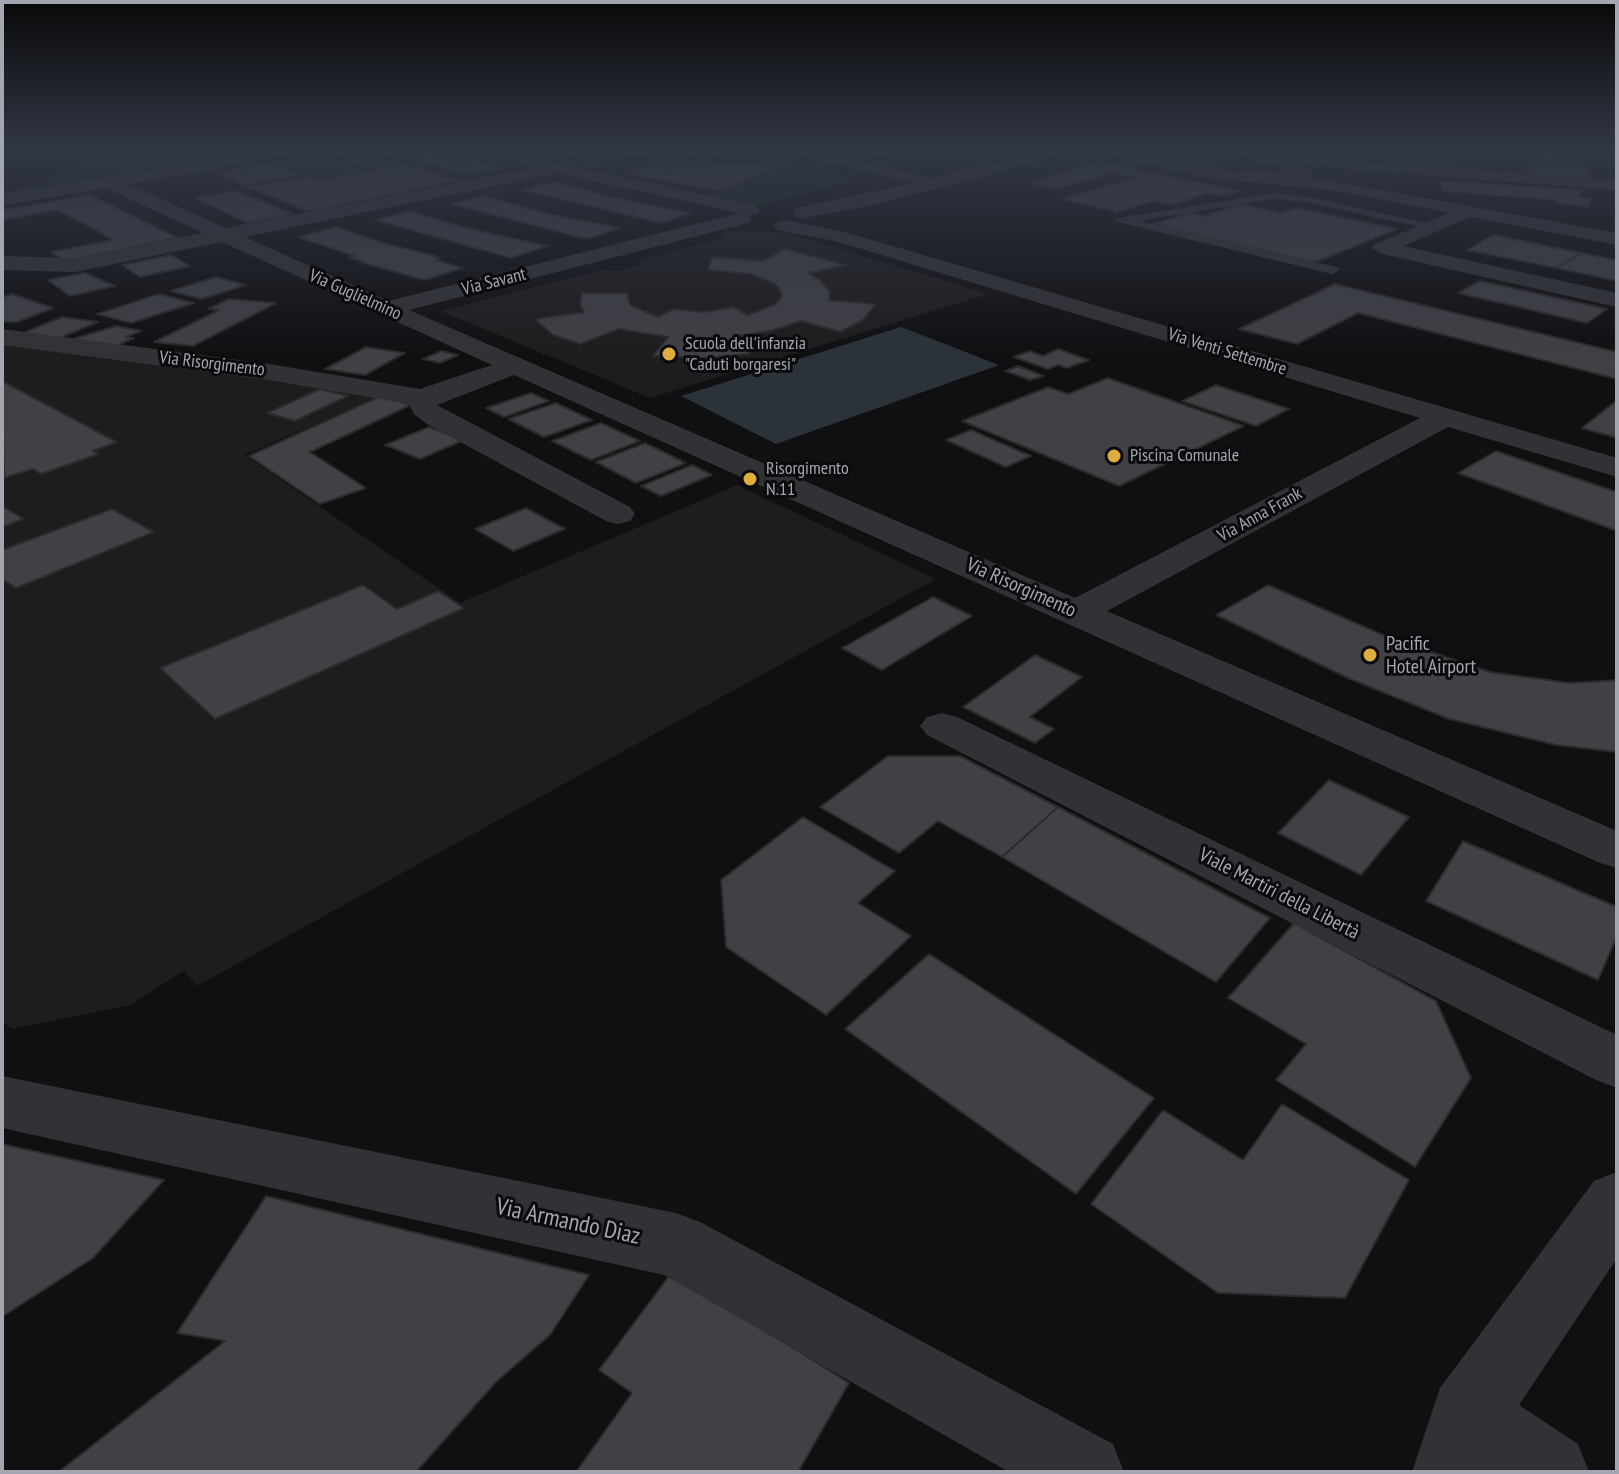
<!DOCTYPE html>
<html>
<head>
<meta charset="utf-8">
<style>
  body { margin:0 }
  #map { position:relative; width:1619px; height:1474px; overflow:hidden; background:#101012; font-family:"PT Sans Narrow",sans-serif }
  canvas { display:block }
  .frame { position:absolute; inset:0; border:4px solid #a3a7b1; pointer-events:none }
</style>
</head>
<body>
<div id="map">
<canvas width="1619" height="1474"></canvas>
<div class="frame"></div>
</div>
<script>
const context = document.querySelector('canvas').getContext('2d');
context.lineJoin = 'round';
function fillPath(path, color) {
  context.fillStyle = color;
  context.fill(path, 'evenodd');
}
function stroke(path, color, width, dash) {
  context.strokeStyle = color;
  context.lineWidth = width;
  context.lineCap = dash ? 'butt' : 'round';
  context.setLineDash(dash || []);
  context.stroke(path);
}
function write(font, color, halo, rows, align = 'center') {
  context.font = font + ' "PT Sans Narrow",sans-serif';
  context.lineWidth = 6;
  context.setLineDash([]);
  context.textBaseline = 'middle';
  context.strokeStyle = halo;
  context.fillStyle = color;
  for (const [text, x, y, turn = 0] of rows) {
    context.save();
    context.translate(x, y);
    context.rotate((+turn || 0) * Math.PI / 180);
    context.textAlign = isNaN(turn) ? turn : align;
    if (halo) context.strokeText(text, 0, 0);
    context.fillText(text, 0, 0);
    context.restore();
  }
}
const built = new Path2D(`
  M 730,230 L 786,233 L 988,294 L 650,398 L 441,311 L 601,270 L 621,271 L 639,265 L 641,260 L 726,237 L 717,233 Z
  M 2,341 L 348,387 L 375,398 L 245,455 L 460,603 L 737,485 L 936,579 L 197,986 L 184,971 L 130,1005 L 12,1029 L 2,1022 Z`);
const green = new Path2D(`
  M 119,152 L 265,152 L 2,195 Z
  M 317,158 L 349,169 L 395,161 L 405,164 L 317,181 L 276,165 Z
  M 782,165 L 861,179 L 752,206 L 706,197 Z`);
const water = new Path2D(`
  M 901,327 L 999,365 L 776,444 L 681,396 Z`);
const building = new Path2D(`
  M 377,152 L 391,156 L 357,163 L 329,153 Z
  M 447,152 L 501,169 L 467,175 L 412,157 Z
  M 553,152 L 736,152 L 701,160 L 672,152 L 664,154 L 674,157 L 656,160 L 644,157 L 588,161 Z
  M 852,152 L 908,152 L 880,158 Z
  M 1388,152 L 1423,154 L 1424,164 L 1388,161 Z
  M 1531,154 L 1574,156 L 1593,177 L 1530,173 L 1524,166 L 1541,167 Z
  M 1100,162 L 1150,173 L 1134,178 L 1111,173 L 1055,189 L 1028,183 Z
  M 269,163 L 301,175 L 245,185 L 214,173 Z
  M 405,164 L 457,181 L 308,211 L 248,187 L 307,177 L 317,181 Z
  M 751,164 L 775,168 L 721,191 L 628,174 L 638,169 Z
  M 1150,173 L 1239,191 L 1223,196 L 1207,193 L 1171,205 L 1153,201 L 1118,212 L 1062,199 Z
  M 1440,181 L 1582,190 L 1579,197 L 1591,199 L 1588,207 L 1559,204 L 1556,200 L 1442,191 Z
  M 553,182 L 606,196 L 690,213 L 661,223 L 523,190 Z
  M 236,191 L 292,214 L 248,223 L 195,198 Z
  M 90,195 L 178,238 L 65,261 L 51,252 L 114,240 L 58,210 L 2,220 L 2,210 Z
  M 483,196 L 553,215 L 620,228 L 587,239 L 451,204 Z
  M 1241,204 L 1281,213 L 1297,208 L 1397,229 L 1313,263 L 1153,224 L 1190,213 L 1205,216 Z
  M 410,211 L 462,227 L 547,246 L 511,258 L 375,220 Z
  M 336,227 L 386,244 L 432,255 L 440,258 L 436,260 L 463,268 L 424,280 L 360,262 L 363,261 L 349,258 L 355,256 L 298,237 Z
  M 1493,235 L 1582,253 L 1556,268 L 1467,250 Z
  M 785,249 L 846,265 L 808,273 L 821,281 L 830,292 L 829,300 L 876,304 L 863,320 L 840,332 L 801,321 L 770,331 L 738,336 L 750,354 L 706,358 L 653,356 L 668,337 L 619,329 L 580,344 L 553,335 L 535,319 L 584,312 L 580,304 L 582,293 L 627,293 L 630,305 L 658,317 L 673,309 L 704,312 L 733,307 L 748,315 L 776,304 L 782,296 L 779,288 L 773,283 L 751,274 L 708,270 L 712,257 L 763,261 Z
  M 1582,253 L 1617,260 L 1617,281 L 1556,268 Z
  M 171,255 L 190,266 L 140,277 L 122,265 Z
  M 85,273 L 115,286 L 70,296 L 48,280 Z
  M 216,277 L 246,285 L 202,299 L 171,291 Z
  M 1480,281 L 1607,309 L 1587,323 L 1458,293 Z
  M 1335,284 L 1617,352 L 1617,379 L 1358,313 L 1297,344 L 1239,329 Z
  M 12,294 L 53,308 L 17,322 L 6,322 L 2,321 L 2,297 Z
  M 159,294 L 194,303 L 131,323 L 97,314 Z
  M 229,299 L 276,303 L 193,346 L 154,342 L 219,310 L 208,309 Z
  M 62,317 L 98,322 L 59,338 L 23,333 Z
  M 116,326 L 141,331 L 126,337 L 134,338 L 113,347 L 73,339 Z
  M 366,347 L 405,353 L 365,375 L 325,369 Z
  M 1058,349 L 1089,360 L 1067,368 L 1058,365 L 1048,369 L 1013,357 L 1030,351 L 1043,356 Z
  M 441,351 L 458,355 L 440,363 L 423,359 Z
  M 1018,366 L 1044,376 L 1030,380 L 1005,371 Z
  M 1108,378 L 1244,426 L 1119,486 L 962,421 L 1048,387 L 1068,394 Z
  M 2,381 L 117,442 L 93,451 L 99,454 L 41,474 L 33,469 L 4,478 Z
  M 1216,385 L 1289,409 L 1256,426 L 1182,401 Z
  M 320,389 L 348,396 L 295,421 L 267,413 Z
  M 531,393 L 549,401 L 504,417 L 486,408 Z
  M 383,395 L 411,405 L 310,452 L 366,488 L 320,504 L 249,456 Z
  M 1617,400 L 1617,438 L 1582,428 Z
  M 556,403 L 592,420 L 544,437 L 508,419 Z
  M 601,423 L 640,441 L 591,460 L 552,441 Z
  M 429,427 L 464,440 L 420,459 L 385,445 Z
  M 971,430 L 1031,456 L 1006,467 L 946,440 Z
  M 645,443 L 686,463 L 636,483 L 596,462 Z
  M 1496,451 L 1617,492 L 1617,531 L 1458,473 Z
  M 692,465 L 712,475 L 661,496 L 641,486 Z
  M 2,506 L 24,519 L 2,527 Z
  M 526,508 L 565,529 L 513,551 L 475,529 Z
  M 112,509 L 154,532 L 16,588 L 2,579 L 2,550 Z
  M 363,585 L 397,609 L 438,591 L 464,608 L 215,719 L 160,668 Z
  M 1268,585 L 1390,638 L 1490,672 L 1570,683 L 1617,680 L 1617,752 L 1556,745 L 1449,719 L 1350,679 L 1216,615 Z
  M 933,597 L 972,616 L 882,670 L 842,648 Z
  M 1035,655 L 1082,677 L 1030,717 L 1054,729 L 1035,743 L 963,707 Z
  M 888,756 L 960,756 L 1058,807 L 1002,857 L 938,821 L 899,853 L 820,807 Z
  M 1329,780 L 1409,817 L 1361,875 L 1278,833 Z
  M 1058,807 L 1270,918 L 1216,982 L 1002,857 Z
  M 803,817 L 895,871 L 858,903 L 911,936 L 826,1015 L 726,947 L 721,880 Z
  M 1463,841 L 1617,907 L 1617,936 L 1598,980 L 1426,901 Z
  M 1294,923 L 1436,1001 L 1471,1078 L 1415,1167 L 1276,1080 L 1306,1044 L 1228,998 Z
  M 929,954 L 1154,1098 L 1076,1194 L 845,1029 Z
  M 1282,1104 L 1409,1180 L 1345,1298 L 1218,1293 L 1091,1204 L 1163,1110 L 1243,1160 Z
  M 2,1144 L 164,1180 L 93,1258 L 2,1317 Z
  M 266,1196 L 589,1275 L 550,1335 L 496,1382 L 416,1472 L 62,1472 L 61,1470 L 225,1341 L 177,1333 Z
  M 672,1272 L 849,1383 L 798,1472 L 576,1472 L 632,1393 L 599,1370 Z`);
const service = new Path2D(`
  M 1273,193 L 1310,197 L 1440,226 L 1434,230 L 1310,203 L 1273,199 L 1139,221 L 1337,267 L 1339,270 L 1332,274 L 1114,221 L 1120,218 Z`);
const pedestrian = new Path2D(`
  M 1114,152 L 1143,152 L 1186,161 L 1189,164 L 1181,169 L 1116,155 Z
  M 1227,152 C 1252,152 1289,150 1308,170 L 1288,181 L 1248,181 L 1242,179 L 1242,173 L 1289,170 L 1229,155 Z`);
const minor = new Path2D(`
  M 258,152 L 295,152 L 287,157 L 128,184 L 226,228 L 532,168 L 518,161 L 526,156 L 757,206 L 760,210 L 757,214 L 748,215 L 751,219 L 748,223 L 409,310 L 1075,598 L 1420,418 L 835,241 L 777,230 L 774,226 L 777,222 L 784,220 L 845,232 L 1617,458 L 1617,477 L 1448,427 L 1107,611 L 1617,831 L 1617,868 L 1600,863 L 514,375 L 437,405 L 630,507 L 635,514 L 630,521 L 618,524 L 606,521 L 427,424 L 414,414 L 409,404 L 269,380 L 2,345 L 2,329 L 269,364 L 420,389 L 492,365 L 222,242 L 75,272 L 2,270 L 2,256 L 75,258 L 203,233 L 106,188 L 2,206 L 2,194 ZM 557,173 L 740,213 L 388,301 L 245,237 Z
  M 794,152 L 823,152 L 933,178 L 1035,152 L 1062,152 L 1060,156 L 869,206 L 803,218 L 796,216 L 793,212 L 796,208 L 913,183 L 796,156 Z
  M 1289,155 L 1617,180 L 1617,190 L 1283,164 L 1281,160 Z
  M 1466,206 L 1473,208 L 1476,212 L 1473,216 L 1403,246 L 1617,293 L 1617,307 L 1382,254 L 1371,248 L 1375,244 Z
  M 942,713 L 957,717 L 1617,1035 L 1617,1088 L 1596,1080 L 927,735 L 920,726 L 927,717 Z
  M 2,1076 L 676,1213 L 700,1222 L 1113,1444 L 1124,1472 L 1009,1472 L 664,1275 L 2,1128 Z
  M 1617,1172 L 1617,1258 L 1519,1405 L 1578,1444 L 1589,1472 L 1412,1472 L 1440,1388 L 1594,1181 Z`);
const tertiary = new Path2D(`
  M 1105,152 C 1172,152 1236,184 1304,168 L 1313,173 L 1309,177 L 1617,233 L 1617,245 L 1332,190 L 1210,178 L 1107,156 Z`);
const markers = [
  [669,354,8,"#dfad3b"],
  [1114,456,8,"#dfad3b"],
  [750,479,8,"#dfad3b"],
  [1370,655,8,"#dfad3b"]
];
const farStreetnames = [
  ["Via Savant",494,282,-14],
  ["Via Guglielmino",355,295,24],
  ["Via Venti Settembre",1227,352,17],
  ["Via Risorgimento",212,364,7],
  ["Via Anna Frank",1260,515,-29]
];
const farPoinames = [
  ["Scuola dell'infanzia",685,344],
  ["\"Caduti borgaresi\"",685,365],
  ["Piscina Comunale",1130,456],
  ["Risorgimento",766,469],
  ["N.11",766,490]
];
const streetNames = [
  ["Via Risorgimento",1021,588,24],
  ["Viale Martiri della Libertà",1279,894,27]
];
const poiNames = [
  ["Pacific",1386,644],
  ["Hotel Airport",1386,667]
];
const nearStreetnames = [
  ["Via Armando Diaz",568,1222,12]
];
fillPath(built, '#1d1c1e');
fillPath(green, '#1d241e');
fillPath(water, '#2b3239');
fillPath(building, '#404045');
stroke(building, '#2b2b2d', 2);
fillPath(service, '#323236');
fillPath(pedestrian, '#323236');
fillPath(minor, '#323236');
fillPath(tertiary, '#323236');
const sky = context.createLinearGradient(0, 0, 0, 358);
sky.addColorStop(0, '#09090a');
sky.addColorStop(0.42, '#313744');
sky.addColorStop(1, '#31374400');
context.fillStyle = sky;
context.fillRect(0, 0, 1619, 358);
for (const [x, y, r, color] of markers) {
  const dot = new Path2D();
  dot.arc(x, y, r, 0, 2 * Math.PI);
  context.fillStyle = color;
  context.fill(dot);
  stroke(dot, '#0b0b0d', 3);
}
write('18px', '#a3a7b1', '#0b0b0d', farStreetnames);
write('18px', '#a3a7b1', '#0b0b0d', farPoinames, 'left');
write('20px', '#a3a7b1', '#0b0b0d', streetNames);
write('20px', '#a3a7b1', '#0b0b0d', poiNames, 'left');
write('24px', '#a3a7b1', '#0b0b0d', nearStreetnames);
</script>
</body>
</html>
